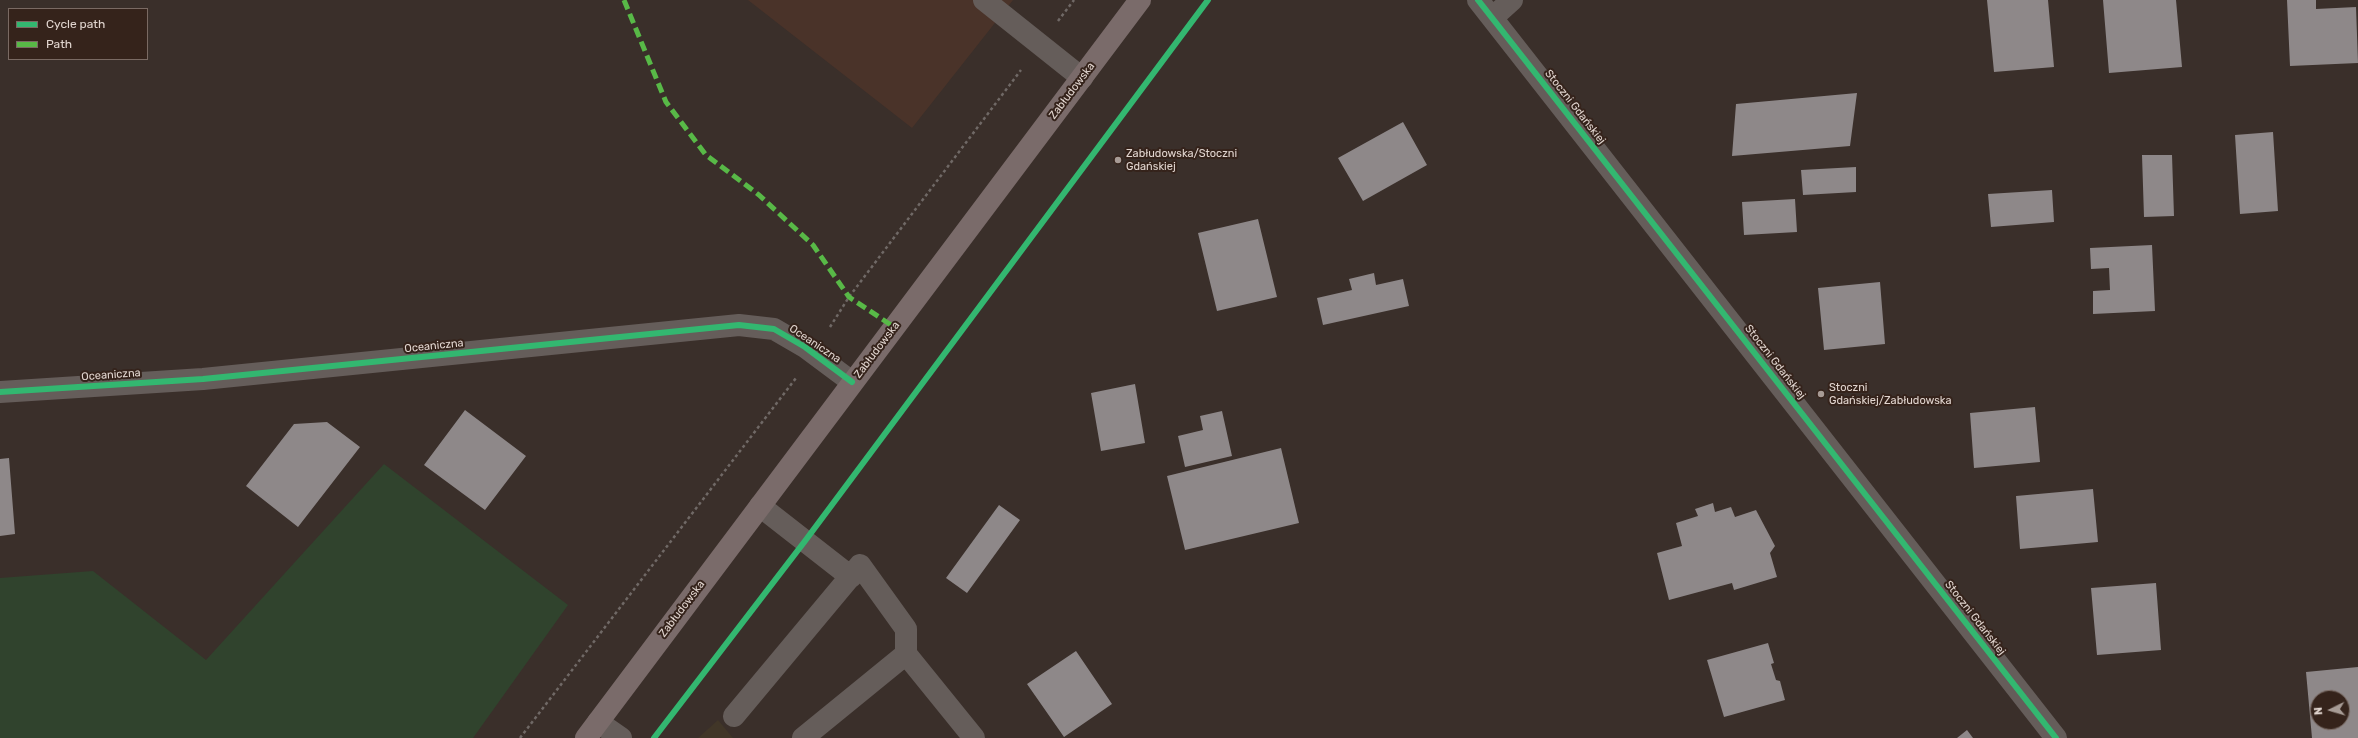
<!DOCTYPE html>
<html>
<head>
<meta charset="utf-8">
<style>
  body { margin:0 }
  #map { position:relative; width:2358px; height:738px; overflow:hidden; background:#3a2f2a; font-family:Rubik,sans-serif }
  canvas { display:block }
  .legend { position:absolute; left:8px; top:8px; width:140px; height:52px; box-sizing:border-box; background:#35231b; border:1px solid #7a6a63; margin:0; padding:5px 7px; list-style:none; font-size:12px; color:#e1d5cf }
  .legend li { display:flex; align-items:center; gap:8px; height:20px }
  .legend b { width:20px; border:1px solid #7a6a63 }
  .north { position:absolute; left:2310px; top:690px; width:40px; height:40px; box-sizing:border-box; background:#35231b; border:1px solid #7a6a63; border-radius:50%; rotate:265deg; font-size:11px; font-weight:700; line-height:16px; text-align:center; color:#e1d5cf }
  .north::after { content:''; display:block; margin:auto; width:14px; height:18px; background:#a79b95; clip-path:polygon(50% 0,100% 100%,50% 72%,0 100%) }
</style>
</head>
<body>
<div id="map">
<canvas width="2358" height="738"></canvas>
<ul class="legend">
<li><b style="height:5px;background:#33b770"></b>Cycle path</li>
<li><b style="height:5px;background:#58b947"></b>Path</li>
</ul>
<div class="north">N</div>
</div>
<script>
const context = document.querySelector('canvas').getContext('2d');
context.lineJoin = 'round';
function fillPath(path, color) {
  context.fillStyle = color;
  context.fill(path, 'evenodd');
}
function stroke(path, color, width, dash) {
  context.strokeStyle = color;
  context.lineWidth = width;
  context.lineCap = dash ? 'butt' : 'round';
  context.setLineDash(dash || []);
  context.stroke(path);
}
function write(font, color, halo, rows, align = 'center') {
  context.font = font + ' Rubik,sans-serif';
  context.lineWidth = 4;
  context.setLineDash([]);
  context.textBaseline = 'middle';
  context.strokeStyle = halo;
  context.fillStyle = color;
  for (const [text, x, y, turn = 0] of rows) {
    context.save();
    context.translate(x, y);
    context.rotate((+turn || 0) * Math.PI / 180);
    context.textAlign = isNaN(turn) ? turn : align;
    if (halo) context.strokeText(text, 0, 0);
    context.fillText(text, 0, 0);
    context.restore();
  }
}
const commercial = new Path2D(`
  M 718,720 L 733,738 L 698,738 Z`);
const built = new Path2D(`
  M 748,0 L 1013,0 L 912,128 Z`);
const green = new Path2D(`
  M 384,464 L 568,605 L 473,738 L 0,738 L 0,578 L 93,571 L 206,660 Z`);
const building = new Path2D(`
  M 1987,0 L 2048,0 L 2054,67 L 1994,72 Z
  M 2103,0 L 2176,0 L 2182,67 L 2109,73 Z
  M 2287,0 L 2316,0 L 2316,9 L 2356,7 L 2358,63 L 2290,66 Z
  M 1857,93 L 1850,146 L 1732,156 L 1736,104 Z
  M 1403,122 L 1427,165 L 1363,201 L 1338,158 Z
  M 2273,132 L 2278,211 L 2240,214 L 2235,135 Z
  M 2142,155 L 2172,155 L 2174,216 L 2144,217 Z
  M 1856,167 L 1856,192 L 1803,195 L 1801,170 Z
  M 2052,190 L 2054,222 L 1991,227 L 1988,194 Z
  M 1795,199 L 1797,232 L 1744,235 L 1742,202 Z
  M 1258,219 L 1277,297 L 1217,311 L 1198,233 Z
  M 2152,245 L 2155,311 L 2093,314 L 2093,291 L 2110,290 L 2109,268 L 2091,269 L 2090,248 Z
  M 1374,273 L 1376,285 L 1403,279 L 1409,306 L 1323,325 L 1317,298 L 1352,290 L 1349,279 Z
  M 1880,282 L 1885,344 L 1824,350 L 1818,288 Z
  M 1135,384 L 1145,443 L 1101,451 L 1091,393 Z
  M 2035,407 L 2040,462 L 1974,468 L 1970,413 Z
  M 465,410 L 526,456 L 485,510 L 424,465 Z
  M 1222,411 L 1232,456 L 1185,467 L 1178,436 L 1203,430 L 1200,416 Z
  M 327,422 L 360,447 L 298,527 L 246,486 L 294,424 Z
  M 1281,448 L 1299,523 L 1185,550 L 1167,476 Z
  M 9,458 L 15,534 L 0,536 L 0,459 Z
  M 2093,489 L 2098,542 L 2020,549 L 2016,496 Z
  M 1713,503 L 1715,512 L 1731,507 L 1735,517 L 1756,510 L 1775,546 L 1770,553 L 1777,577 L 1734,590 L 1732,583 L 1669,600 L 1657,553 L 1682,546 L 1676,523 L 1698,516 L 1695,509 Z
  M 999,505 L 1020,520 L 967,593 L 946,578 Z
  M 2156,583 L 2161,650 L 2097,655 L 2091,588 Z
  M 1768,643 L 1774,663 L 1771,664 L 1776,680 L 1780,681 L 1785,700 L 1724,717 L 1707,660 Z
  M 1076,651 L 1112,704 L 1064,737 L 1027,684 Z
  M 2358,667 L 2358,738 L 2312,738 L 2306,672 ZM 2318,698 L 2342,698 L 2342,722 L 2318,722 Z
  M 1967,730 L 1973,738 L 1957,738 Z`);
const path = new Path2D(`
  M 1058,21 L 1074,0
  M 830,327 L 849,297 L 1021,70
  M 520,738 L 796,378`);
const minor = new Path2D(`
  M 984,0 L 1082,78
  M 1478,0 L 2056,738
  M 1492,18 L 1512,0
  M 0,392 L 203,379 L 739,325 L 774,329 L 805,347 L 852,382
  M 760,506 L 851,577
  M 734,716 L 860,565 L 906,629 L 906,654
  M 598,722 L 621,738
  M 803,738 L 906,654 L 974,738`);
const highway = new Path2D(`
  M 586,738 L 1140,0`);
const quiet = new Path2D(`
  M 624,0 L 666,102 L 706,155 L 759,195 L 813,245 L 849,297 L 894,327`);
const cycleway = new Path2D(`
  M 1478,0 L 2056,738
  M 0,392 L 203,379 L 739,325 L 774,329 L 805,347 L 852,382
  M 654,738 L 805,541 L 1208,0`);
const markers = [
  [1118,160,4,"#a79b95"],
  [1821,394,4,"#a79b95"]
];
const streetNames = [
  ["Zabłudowska",1072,91,-53],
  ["Stoczni Gdańskiej",1575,107,52],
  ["Oceaniczna",815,344,34],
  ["Oceaniczna",434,346,-6],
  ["Zabłudowska",877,350,-53],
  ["Stoczni Gdańskiej",1775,362,52],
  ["Oceaniczna",111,375,-4],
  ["Zabłudowska",682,609,-53],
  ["Stoczni Gdańskiej",1975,618,52]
];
const poiNames = [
  ["Zabłudowska/Stoczni",1126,154],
  ["Gdańskiej",1126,167],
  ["Stoczni",1829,388],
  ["Gdańskiej/Zabłudowska",1829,401]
];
fillPath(commercial, '#413628');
fillPath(built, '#4a3329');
fillPath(green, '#30432d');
fillPath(building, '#8e8889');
stroke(path, '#706966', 2.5, [3, 3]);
stroke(minor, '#655d5a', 22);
stroke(highway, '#7a6b6a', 22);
stroke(quiet, '#58b947', 5, [10, 5]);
stroke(cycleway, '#33b770', 6);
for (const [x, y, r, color] of markers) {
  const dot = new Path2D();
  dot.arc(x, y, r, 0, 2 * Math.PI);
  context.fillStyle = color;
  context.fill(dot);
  stroke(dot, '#35231b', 1.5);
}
write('11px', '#e1d5cf', '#35231b', streetNames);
write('11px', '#e1d5cf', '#35231b', poiNames, 'left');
</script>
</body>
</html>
